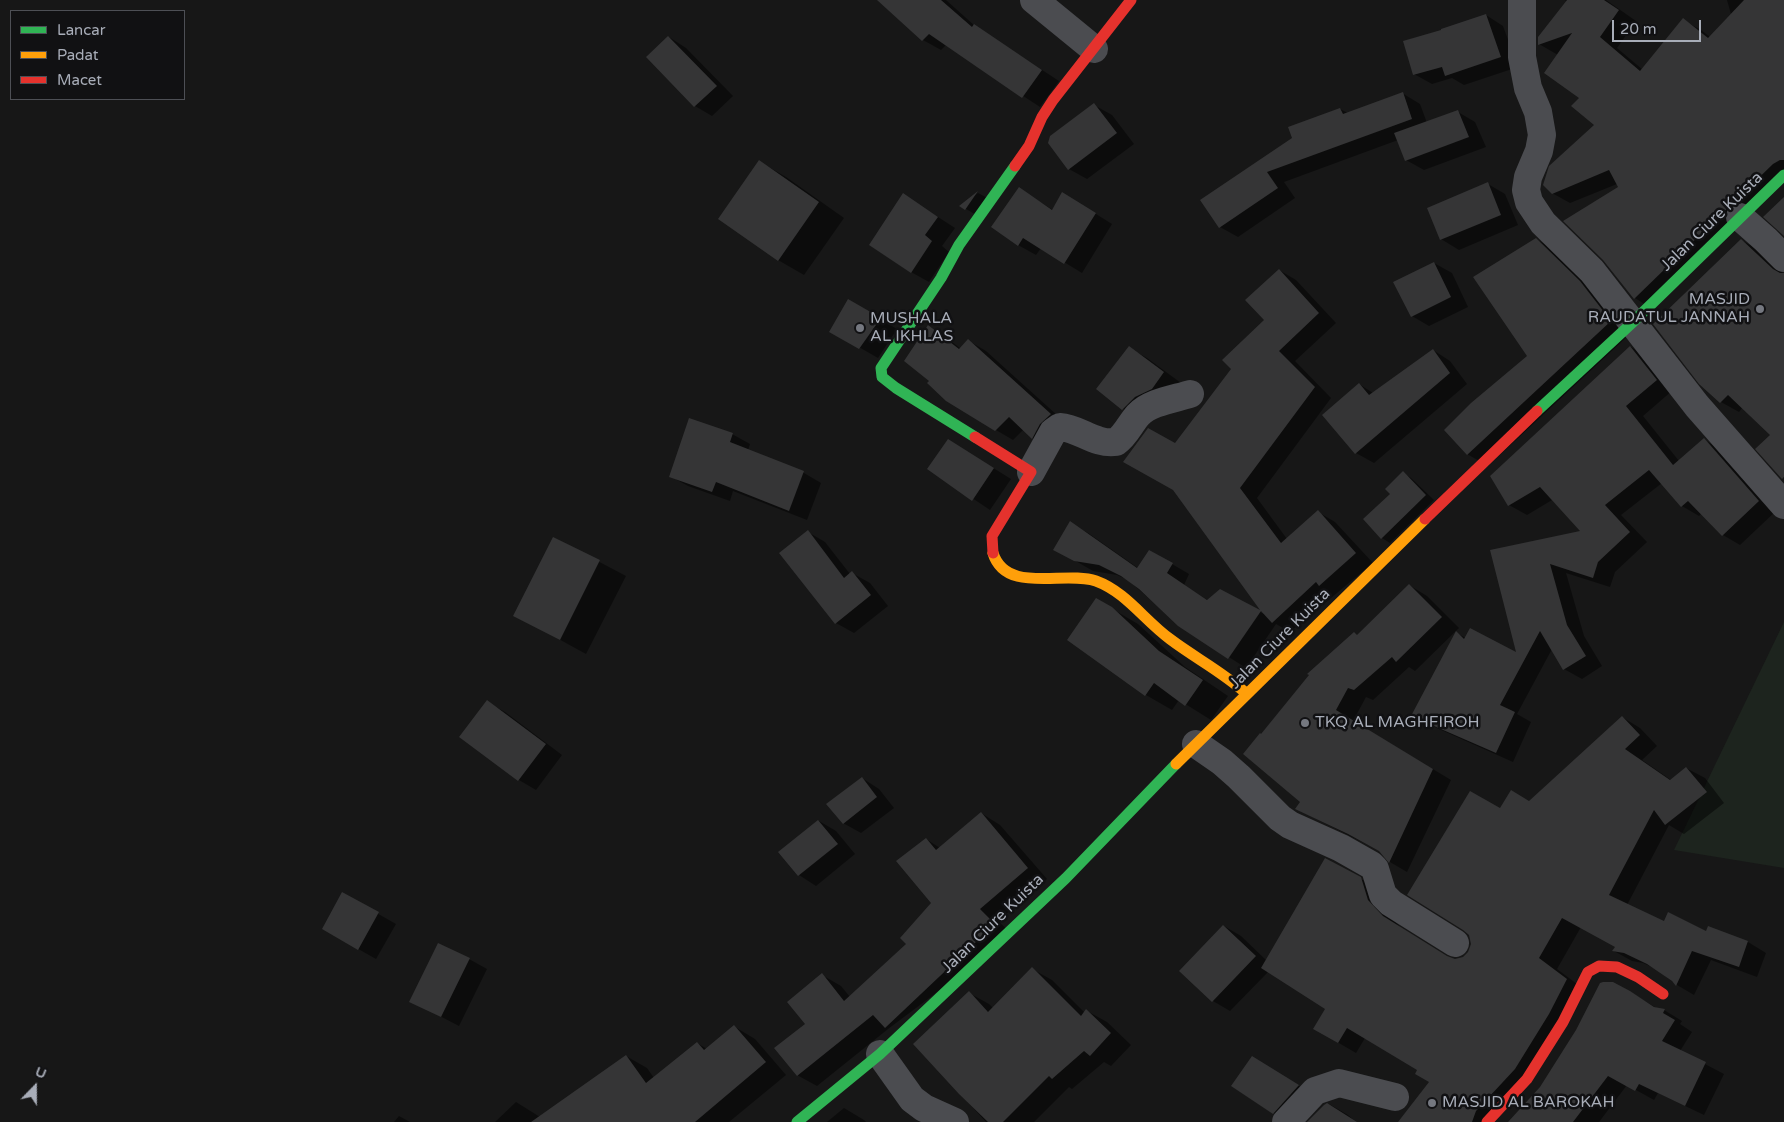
<!DOCTYPE html>
<html>
<head>
<meta charset="utf-8">
<style>
  body { margin:0 }
  #map { position:relative; width:1784px; height:1122px; overflow:hidden; background:#171717; font-family:"Varela Round",sans-serif }
  canvas { display:block }
  .legend { position:absolute; left:10px; top:10px; width:175px; height:90px; box-sizing:border-box; background:#111113; border:1px solid #4d4f55; margin:0; padding:6px 9px; list-style:none; font-size:15px; color:#a8adb8 }
  .legend li { display:flex; align-items:center; gap:10px; height:25px }
  .legend b { width:25px; border:1px solid #4d4f55 }
  .north { position:absolute; left:10px; top:1062px; width:50px; height:50px; -webkit-text-stroke:4px #111113; paint-order:stroke; rotate:22deg; font-size:14px; font-weight:700; line-height:20px; text-align:center; color:#a8adb8 }
  .north::after { content:''; display:block; margin:auto; width:18px; height:22px; background:#a8adb8; clip-path:polygon(50% 0,100% 100%,50% 72%,0 100%) }
  .scale { position:absolute; left:1612px; top:20px; width:89px; height:22px; box-sizing:border-box; border:2px solid #a8adb8; border-top:0; padding-left:6px; font-size:15px; line-height:18px; white-space:nowrap; color:#a8adb8; -webkit-text-stroke:4px #111113; paint-order:stroke }
</style>
</head>
<body>
<div id="map">
<canvas width="1784" height="1122"></canvas>
<ul class="legend">
<li><b style="height:6px;background:#30b455"></b>Lancar</li>
<li><b style="height:6px;background:#ff9f0a"></b>Padat</li>
<li><b style="height:6px;background:#e5322d"></b>Macet</li>
</ul>
<div class="north">U</div>
<div class="scale">20 m</div>
</div>
<script>
const context = document.querySelector('canvas').getContext('2d');
context.lineJoin = 'round';
function fillPath(path, color) {
  context.fillStyle = color;
  context.fill(path, 'evenodd');
}
function stroke(path, color, width, dash) {
  context.strokeStyle = color;
  context.lineWidth = width;
  context.lineCap = dash ? 'butt' : 'round';
  context.setLineDash(dash || []);
  context.stroke(path);
}
function write(font, color, halo, rows, align = 'center') {
  context.font = font + ' "Varela Round",sans-serif';
  context.lineWidth = 5;
  context.setLineDash([]);
  context.textBaseline = 'middle';
  context.strokeStyle = halo;
  context.fillStyle = color;
  for (const [text, x, y, turn = 0] of rows) {
    context.save();
    context.translate(x, y);
    context.rotate((+turn || 0) * Math.PI / 180);
    context.textAlign = isNaN(turn) ? turn : align;
    if (halo) context.strokeText(text, 0, 0);
    context.fillText(text, 0, 0);
    context.restore();
  }
}
const green = new Path2D(`
  M 1784,622 L 1784,868 L 1674,850 Z`);
const shadow = new Path2D(`
  M 878,0 L 946,0 L 975,26 L 1059,81 L 1040,107 L 946,45 L 941,50 L 923,40 Z
  M 1565,0 L 1606,0 L 1636,21 L 1617,48 L 1643,70 L 1683,20 L 1701,30 L 1745,64 L 1727,0 L 1784,0 L 1784,181 L 1652,309 L 1635,298 L 1604,259 L 1619,187 L 1617,184 L 1570,203 L 1552,193 L 1596,125 L 1558,55 L 1539,44 L 1567,2 Z
  M 1486,15 L 1503,26 L 1518,67 L 1464,85 L 1452,78 L 1432,84 L 1414,74 L 1443,31 Z
  M 669,37 L 686,48 L 733,96 L 712,116 L 695,106 Z
  M 1402,93 L 1420,104 L 1427,123 L 1458,112 L 1475,122 L 1486,147 L 1424,170 L 1406,160 L 1398,140 L 1284,182 L 1295,198 L 1238,237 L 1220,227 L 1202,201 L 1340,109 L 1348,113 Z
  M 1094,105 L 1112,115 L 1134,144 L 1087,179 L 1069,169 Z
  M 760,162 L 786,177 L 844,218 L 804,275 L 778,260 Z
  M 1488,184 L 1505,194 L 1518,225 L 1459,250 L 1441,239 Z
  M 1019,189 L 1053,210 L 1080,204 L 1112,224 L 1082,273 L 1041,248 L 1036,255 L 1018,245 Z
  M 978,193 L 995,202 L 983,219 L 961,206 Z
  M 904,195 L 955,228 L 942,246 L 949,252 L 929,282 L 911,272 Z
  M 1536,239 L 1557,251 L 1631,333 L 1488,466 L 1467,454 L 1529,356 Z
  M 1741,240 L 1759,250 L 1784,274 L 1784,478 L 1782,477 L 1772,435 L 1743,407 L 1739,412 L 1721,402 L 1700,383 Z
  M 1434,263 L 1452,273 L 1468,307 L 1429,326 L 1412,316 Z
  M 1279,270 L 1296,280 L 1336,323 L 1295,361 L 1331,398 L 1257,498 L 1287,539 L 1318,512 L 1335,522 L 1373,563 L 1290,632 L 1276,624 L 1246,668 L 1179,625 L 1128,580 L 1117,575 L 1093,571 L 1055,549 L 1070,523 L 1088,533 L 1138,568 L 1172,564 L 1189,574 L 1184,585 L 1209,601 L 1220,590 L 1264,614 L 1175,445 L 1233,368 L 1266,320 Z
  M 849,301 L 897,329 L 878,358 L 831,331 Z
  M 928,327 L 946,337 L 961,349 L 969,341 L 986,351 L 1068,425 L 1049,448 L 1032,438 L 1024,429 L 1013,440 L 996,430 L 931,380 Z
  M 1631,347 L 1648,357 L 1673,390 L 1643,416 L 1679,461 L 1704,440 L 1722,450 L 1776,511 L 1740,545 L 1723,535 L 1702,513 L 1699,516 L 1682,506 L 1662,483 L 1621,515 L 1647,542 L 1615,572 L 1610,587 L 1566,573 L 1584,636 L 1602,666 L 1582,679 L 1564,669 L 1552,649 L 1517,714 L 1531,722 L 1513,762 L 1430,725 L 1413,715 L 1456,633 L 1466,638 L 1518,655 L 1491,551 L 1583,532 L 1552,500 L 1527,515 L 1509,505 Z
  M 1129,348 L 1147,358 L 1181,383 L 1140,419 L 1123,409 Z
  M 1433,350 L 1450,361 L 1467,384 L 1374,463 L 1356,453 L 1324,415 L 1359,384 L 1373,393 Z
  M 732,434 L 750,444 L 748,450 L 804,473 L 821,483 L 807,520 L 733,491 L 730,501 L 688,486 L 670,476 Z
  M 966,451 L 1011,479 L 990,510 L 929,469 Z
  M 1403,473 L 1411,478 L 1434,500 L 1390,543 L 1382,538 L 1365,519 L 1392,494 Z
  M 808,532 L 825,542 L 850,574 L 852,573 L 870,583 L 888,606 L 854,633 L 836,623 Z
  M 554,538 L 626,576 L 586,654 L 515,615 Z
  M 1409,585 L 1427,596 L 1459,628 L 1415,671 L 1409,667 L 1373,700 L 1366,697 L 1353,721 L 1451,780 L 1407,872 L 1390,862 L 1380,851 L 1297,809 L 1301,801 L 1358,636 Z
  M 1097,600 L 1138,624 L 1185,667 L 1228,696 L 1211,720 L 1179,700 L 1172,710 L 1146,695 Z
  M 487,702 L 505,712 L 562,755 L 536,790 L 519,780 L 461,736 Z
  M 1622,717 L 1640,728 L 1657,746 L 1642,760 L 1671,780 L 1686,768 L 1705,778 L 1724,803 L 1684,834 L 1669,825 L 1627,905 L 1664,922 L 1707,932 L 1708,928 L 1748,942 L 1766,953 L 1757,977 L 1711,960 L 1694,995 L 1677,985 L 1656,969 L 1643,963 L 1632,961 L 1614,951 L 1616,947 L 1581,927 L 1557,969 L 1585,990 L 1493,1122 L 1400,1122 L 1431,1082 L 1419,1070 L 1365,1038 L 1356,1053 L 1315,1029 L 1327,1008 L 1269,971 L 1230,1011 L 1213,1001 L 1181,971 L 1224,926 L 1241,936 L 1267,961 L 1361,879 L 1379,889 L 1386,912 L 1401,928 L 1449,958 L 1455,960 L 1463,958 L 1469,952 L 1472,944 L 1500,810 L 1530,803 Z
  M 862,778 L 879,789 L 894,808 L 861,833 L 843,823 Z
  M 981,813 L 1000,825 L 1047,879 L 998,921 L 1013,935 L 888,1029 L 817,1086 L 797,1075 L 807,1024 L 822,975 L 841,986 L 850,997 L 908,944 L 933,903 L 926,839 L 940,848 Z
  M 819,821 L 836,831 L 855,854 L 816,886 L 799,875 Z
  M 343,894 L 396,924 L 376,959 L 323,929 Z
  M 469,959 L 487,969 L 459,1026 L 411,1001 Z
  M 1032,969 L 1052,980 L 1085,1013 L 1087,1011 L 1107,1022 L 1131,1045 L 1111,1066 L 1104,1062 L 1072,1089 L 1069,1087 L 1034,1122 L 986,1122 L 915,1044 L 969,993 L 989,1004 L 993,1008 Z
  M 1630,992 L 1658,1009 L 1664,1010 L 1682,1021 L 1680,1024 L 1692,1032 L 1680,1051 L 1724,1074 L 1704,1115 L 1658,1093 L 1654,1100 L 1627,1085 L 1599,1122 L 1510,1122 Z
  M 735,1027 L 755,1039 L 786,1075 L 729,1122 L 495,1122 L 516,1102 L 540,1117 L 626,1056 L 647,1068 L 654,1078 L 697,1043 L 707,1049 Z
  M 1266,1066 L 1312,1094 L 1288,1121 L 1274,1113 Z
  M 1329,1104 L 1348,1115 L 1356,1122 L 1309,1122 L 1324,1106 Z
  M 844,1108 L 864,1120 L 866,1122 L 827,1122 Z
  M 399,1116 L 410,1122 L 394,1122 Z`);
const building = new Path2D(`
  M 877,0 L 941,0 L 972,27 L 974,24 L 1042,70 L 1022,98 L 929,34 L 922,41 Z
  M 1567,0 L 1604,0 L 1619,10 L 1600,37 L 1640,71 L 1683,18 L 1708,38 L 1744,0 L 1784,0 L 1784,160 L 1780,160 L 1773,164 L 1634,299 L 1603,260 L 1563,221 L 1618,187 L 1609,170 L 1552,194 L 1543,185 L 1549,166 L 1594,125 L 1571,106 L 1579,98 L 1544,73 L 1572,33 L 1538,45 L 1538,37 Z
  M 1486,14 L 1501,57 L 1445,76 L 1442,67 L 1413,75 L 1403,41 L 1441,30 L 1441,29 Z
  M 668,36 L 717,86 L 694,107 L 646,57 Z
  M 1403,92 L 1412,119 L 1267,172 L 1278,188 L 1219,228 L 1200,200 L 1292,138 L 1288,127 L 1340,108 L 1343,114 Z
  M 1094,103 L 1117,133 L 1068,170 L 1048,143 L 1050,136 Z
  M 1458,110 L 1469,137 L 1405,161 L 1394,133 Z
  M 759,160 L 819,202 L 778,261 L 718,219 Z
  M 1488,182 L 1501,215 L 1440,240 L 1427,208 Z
  M 1019,187 L 1052,210 L 1062,192 L 1096,213 L 1064,264 L 1023,238 L 1018,246 L 991,227 Z
  M 978,191 L 965,210 L 959,206 Z
  M 903,193 L 938,217 L 925,235 L 932,241 L 911,273 L 869,245 Z
  M 1784,197 L 1784,236 L 1763,217 Z
  M 1536,238 L 1580,281 L 1611,321 L 1467,455 L 1444,430 L 1471,403 L 1527,356 L 1473,277 Z
  M 1741,239 L 1773,269 L 1780,273 L 1784,273 L 1784,477 L 1782,479 L 1755,449 L 1770,435 L 1728,395 L 1720,403 L 1699,384 L 1653,324 Z
  M 1434,262 L 1451,297 L 1411,317 L 1393,282 Z
  M 1279,269 L 1319,313 L 1279,351 L 1315,387 L 1240,488 L 1281,543 L 1318,510 L 1356,553 L 1319,586 L 1316,582 L 1272,623 L 1261,611 L 1228,659 L 1178,626 L 1139,589 L 1121,576 L 1099,565 L 1074,561 L 1053,550 L 1070,521 L 1137,568 L 1149,550 L 1173,563 L 1167,573 L 1207,600 L 1220,589 L 1260,610 L 1173,490 L 1123,462 L 1148,428 L 1175,443 L 1231,369 L 1222,360 L 1264,320 L 1245,300 Z
  M 848,299 L 881,318 L 859,349 L 829,332 Z
  M 928,325 L 959,349 L 968,339 L 1051,414 L 1040,424 L 1032,439 L 1009,417 L 995,431 L 946,401 L 927,383 L 929,381 L 904,361 Z
  M 1129,346 L 1164,372 L 1152,389 L 1135,397 L 1122,410 L 1096,389 Z
  M 1630,346 L 1657,380 L 1626,406 L 1673,465 L 1704,438 L 1759,501 L 1722,536 L 1688,501 L 1681,507 L 1649,470 L 1605,505 L 1630,532 L 1598,562 L 1593,578 L 1550,564 L 1567,625 L 1586,656 L 1563,670 L 1540,631 L 1500,705 L 1515,712 L 1496,753 L 1411,716 L 1456,631 L 1464,639 L 1470,628 L 1516,652 L 1490,550 L 1580,531 L 1540,487 L 1508,506 L 1490,476 Z
  M 1433,349 L 1450,373 L 1355,454 L 1322,415 L 1359,383 L 1369,395 Z
  M 689,418 L 733,433 L 730,442 L 804,471 L 789,511 L 716,482 L 712,492 L 669,477 Z
  M 948,439 L 994,468 L 972,501 L 927,469 Z
  M 1403,471 L 1426,495 L 1381,539 L 1363,519 L 1390,494 L 1385,489 Z
  M 808,530 L 844,578 L 852,571 L 871,595 L 835,624 L 779,553 Z
  M 553,537 L 600,560 L 560,640 L 513,616 Z
  M 1409,584 L 1442,617 L 1396,662 L 1392,657 L 1354,690 L 1348,688 L 1336,710 L 1433,769 L 1389,863 L 1379,851 L 1348,834 L 1295,809 L 1300,802 L 1243,754 L 1260,733 L 1261,734 L 1309,675 L 1307,674 L 1354,632 L 1357,635 Z
  M 1096,598 L 1112,607 L 1159,651 L 1203,680 L 1185,706 L 1154,683 L 1145,696 L 1067,640 Z
  M 487,700 L 546,744 L 518,781 L 459,737 Z
  M 1622,716 L 1640,735 L 1625,749 L 1670,780 L 1686,767 L 1707,792 L 1665,825 L 1654,810 L 1609,895 L 1664,921 L 1668,912 L 1706,931 L 1708,926 L 1748,941 L 1739,967 L 1692,951 L 1676,986 L 1672,981 L 1647,964 L 1624,953 L 1612,951 L 1615,947 L 1562,918 L 1539,958 L 1567,979 L 1549,1014 L 1515,1069 L 1476,1111 L 1472,1122 L 1398,1122 L 1429,1082 L 1415,1074 L 1417,1070 L 1347,1028 L 1338,1043 L 1313,1029 L 1325,1009 L 1261,968 L 1325,858 L 1361,877 L 1368,900 L 1383,916 L 1447,956 L 1455,959 L 1463,957 L 1468,952 L 1471,944 L 1469,935 L 1463,930 L 1407,895 L 1470,791 L 1500,808 L 1511,790 L 1529,801 Z
  M 862,777 L 877,797 L 843,824 L 826,804 Z
  M 981,812 L 1028,868 L 980,909 L 995,924 L 885,1028 L 873,1015 L 797,1076 L 774,1048 L 805,1024 L 787,1002 L 822,973 L 844,1001 L 906,944 L 900,938 L 931,903 L 896,861 L 926,838 L 936,850 Z
  M 818,820 L 838,844 L 798,876 L 778,852 Z
  M 342,892 L 379,912 L 358,950 L 322,929 Z
  M 1223,925 L 1256,956 L 1212,1002 L 1179,971 Z
  M 438,943 L 470,958 L 441,1017 L 409,1002 Z
  M 1032,967 L 1081,1016 L 1086,1009 L 1111,1033 L 1090,1056 L 1084,1051 L 1052,1079 L 1049,1076 L 1003,1122 L 988,1122 L 959,1094 L 913,1044 L 969,991 L 988,1012 Z
  M 1603,982 L 1613,982 L 1630,991 L 1654,1007 L 1665,1009 L 1663,1013 L 1675,1020 L 1662,1041 L 1706,1062 L 1685,1106 L 1639,1084 L 1635,1091 L 1608,1076 L 1573,1122 L 1508,1122 L 1540,1087 L 1576,1030 L 1600,983 Z
  M 734,1025 L 766,1062 L 695,1122 L 531,1122 L 626,1055 L 646,1083 L 697,1042 L 704,1050 Z
  M 1252,1056 L 1299,1085 L 1273,1114 L 1231,1086 Z
  M 1327,1103 L 1357,1122 L 1307,1122 L 1324,1105 Z`);
const street = new Path2D(`
  M 1034,0 L 1094,49
  M 1522,0 L 1522,57 L 1528,88 L 1538,112 L 1542,135 L 1539,151 L 1528,177 L 1526,190 L 1529,202 L 1543,223 L 1592,271 L 1697,406 L 1784,505
  M 1740,217 L 1766,240 L 1784,258
  M 1031,472 L 1053,432 L 1060,427 C 1079,428 1095,445 1116,442 C 1126,435 1130,424 1138,415 C 1150,402 1174,399 1190,394
  M 1196,744 L 1222,762 L 1239,777 L 1280,818 L 1290,825 L 1341,848 L 1371,865 L 1375,869 L 1383,895 L 1391,903 L 1455,943
  M 880,1054 L 912,1099 L 924,1108 L 955,1122
  M 1286,1122 L 1315,1091 L 1339,1083 L 1395,1097`);
const fast = new Path2D(`
  M 1537,411 L 1632,323 L 1784,175
  M 975,437 L 896,388 L 882,377 L 881,368 L 941,278 L 959,245 L 1015,166
  M 797,1122 L 880,1054 L 1066,878 L 1176,764`);
const slow = new Path2D(`
  M 993,553 C 1006,595 1065,570 1096,581 C 1126,592 1144,620 1170,639 C 1195,658 1223,672 1247,694
  M 1176,764 L 1425,519`);
const jam = new Path2D(`
  M 1015,166 L 1029,146 L 1042,117 L 1053,100 L 1131,0
  M 975,437 L 1031,472 L 992,536 L 993,553
  M 1425,519 L 1537,411
  M 1487,1122 L 1527,1079 L 1563,1022 L 1588,972 L 1599,966 L 1617,967 L 1638,977 L 1663,994`);
const markers = [
  [1760,309,5,"#757880"],
  [860,328,5,"#757880"],
  [1305,723,5,"#757880"],
  [1432,1103,5,"#757880"]
];
const streetNames = [
  ["Jalan Ciure Kuista",1712,222,-44],
  ["Jalan Ciure Kuista",1280,639,-45],
  ["Jalan Ciure Kuista",993,924,-44]
];
const poiNames = [
  ["MASJID",1750,300,"right"],
  ["RAUDATUL JANNAH",1750,318,"right"],
  ["MUSHALA",870,319],
  ["AL IKHLAS",870,337],
  ["TKQ AL MAGHFIROH",1315,723],
  ["MASJID AL BAROKAH",1442,1103]
];
fillPath(green, '#1d241e');
fillPath(shadow, '#0007');
fillPath(building, '#353536');
stroke(street, '#4b4c50', 28);
stroke(fast, '#30b455', 11);
stroke(slow, '#ff9f0a', 11);
stroke(jam, '#e5322d', 11);
for (const [x, y, r, color] of markers) {
  const dot = new Path2D();
  dot.arc(x, y, r, 0, 2 * Math.PI);
  context.fillStyle = color;
  context.fill(dot);
  stroke(dot, '#111113', 2);
}
write('16px', '#a8adb8', '#111113', streetNames);
write('16px', '#a8adb8', '#111113', poiNames, 'left');
</script>
</body>
</html>
